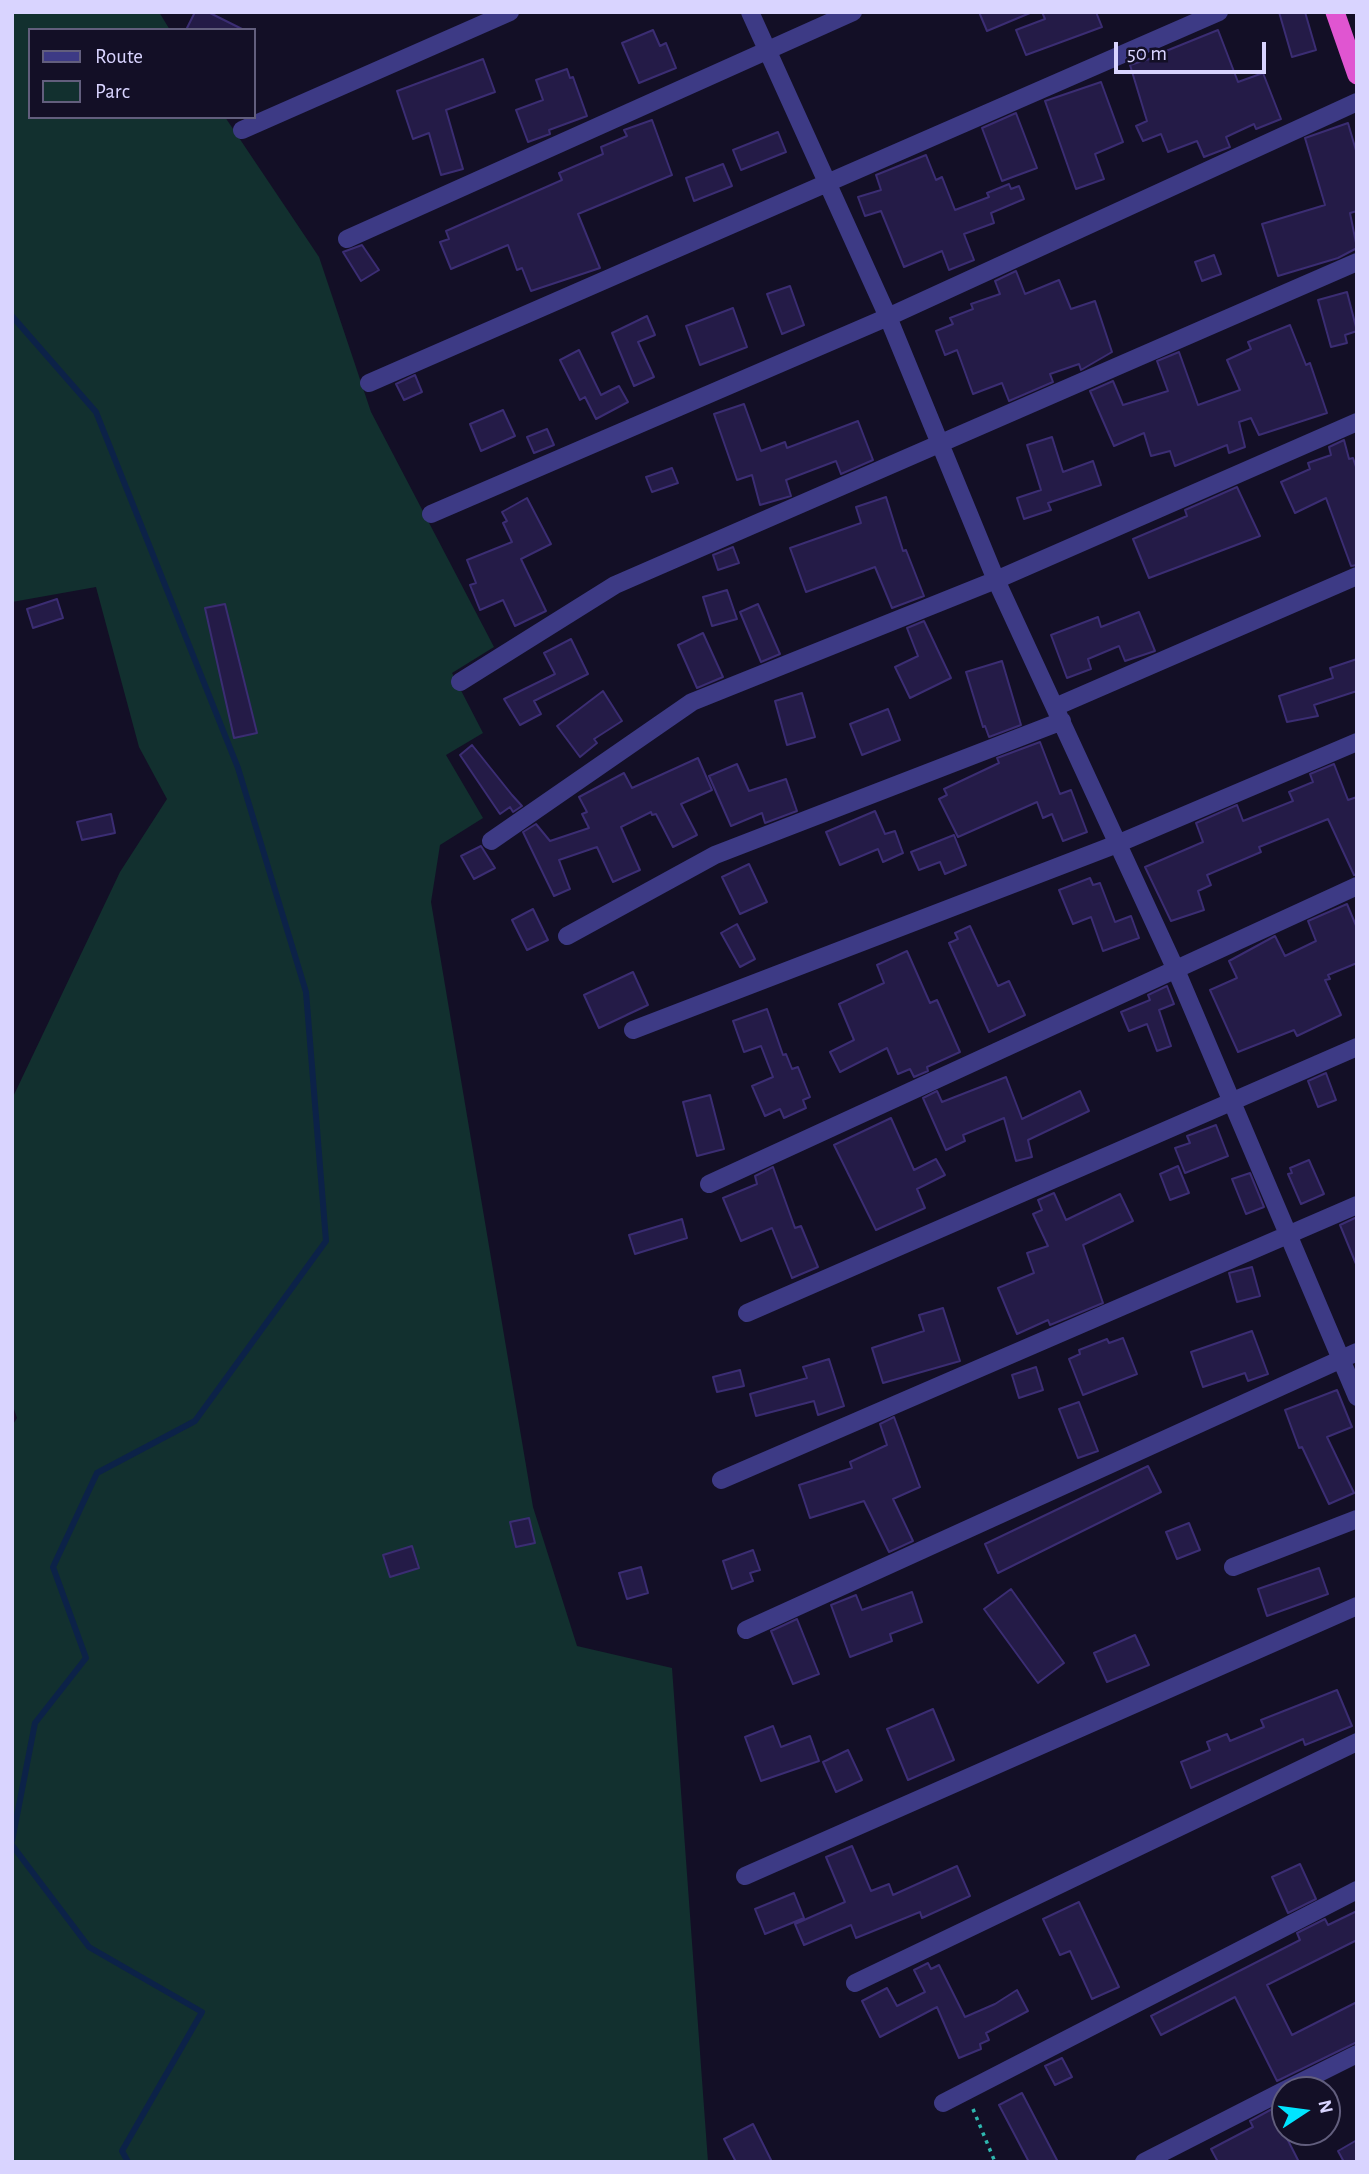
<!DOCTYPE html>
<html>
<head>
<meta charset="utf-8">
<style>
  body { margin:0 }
  #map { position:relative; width:1369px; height:2174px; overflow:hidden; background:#130f26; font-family:"Alegreya Sans",sans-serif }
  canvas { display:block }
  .frame { position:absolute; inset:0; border:14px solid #d9d4ff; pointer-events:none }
  .legend { position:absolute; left:28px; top:28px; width:228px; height:91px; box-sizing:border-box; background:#130f26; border:2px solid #625e7d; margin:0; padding:9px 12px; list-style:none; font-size:21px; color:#d9d4ff }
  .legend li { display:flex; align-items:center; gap:14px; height:35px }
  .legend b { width:35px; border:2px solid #625e7d }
  .north { position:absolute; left:1271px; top:2076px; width:70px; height:70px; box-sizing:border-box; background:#130f26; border:2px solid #625e7d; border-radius:50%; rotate:77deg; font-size:19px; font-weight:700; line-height:28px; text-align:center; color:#d9d4ff }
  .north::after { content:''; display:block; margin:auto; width:24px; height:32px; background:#00e5ff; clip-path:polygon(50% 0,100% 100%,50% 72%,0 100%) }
  .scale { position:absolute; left:1114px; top:42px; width:152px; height:32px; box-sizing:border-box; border:4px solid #d9d4ff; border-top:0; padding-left:9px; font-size:21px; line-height:24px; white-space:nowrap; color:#d9d4ff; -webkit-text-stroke:5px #130f26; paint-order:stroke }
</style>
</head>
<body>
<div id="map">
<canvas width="1369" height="2174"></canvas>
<div class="frame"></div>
<ul class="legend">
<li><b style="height:9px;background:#3d3a85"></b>Route</li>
<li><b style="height:19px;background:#12302f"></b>Parc</li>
</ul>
<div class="north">N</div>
<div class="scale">50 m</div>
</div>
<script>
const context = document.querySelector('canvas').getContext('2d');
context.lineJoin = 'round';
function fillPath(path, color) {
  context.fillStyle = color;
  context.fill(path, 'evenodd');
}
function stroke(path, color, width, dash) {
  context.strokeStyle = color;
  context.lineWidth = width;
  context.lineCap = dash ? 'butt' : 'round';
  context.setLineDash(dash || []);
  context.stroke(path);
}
const green = new Path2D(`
  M 12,12 L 159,12 L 170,30 L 30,30 L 30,117 L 225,117 L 319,257 L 371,412 L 494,647 L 452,673 L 483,733 L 446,755 L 483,818 L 440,845 L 431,902 L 533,1507 L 577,1646 L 672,1668 L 708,2162 L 12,2162 L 12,1426 L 17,1418 L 12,1403 L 12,1099 L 120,872 L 167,799 L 139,747 L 96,587 L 12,602 Z`);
const stream = new Path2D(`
  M 12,316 L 96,412 L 238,768 L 306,992 L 326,1241 L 195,1421 L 97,1473 L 53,1567 L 86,1658 L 35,1723 L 12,1841
  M 12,1845 L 89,1947 L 202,2012 L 122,2151 L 128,2162`);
const building = new Path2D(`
  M 195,12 L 208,12 L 244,30 L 186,30 Z
  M 979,12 L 1030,12 L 1030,13 L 987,31 Z
  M 1042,12 L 1096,12 L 1102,27 L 1026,55 L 1016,30 L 1045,19 Z
  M 1279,12 L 1305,12 L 1316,50 L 1292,57 Z
  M 653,30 L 660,46 L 666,43 L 676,68 L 639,83 L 622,43 Z
  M 1218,30 L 1238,82 L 1263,73 L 1281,119 L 1256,129 L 1254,124 L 1226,137 L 1230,147 L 1204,157 L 1197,141 L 1168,152 L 1161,134 L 1143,141 L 1136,126 L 1147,121 L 1130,65 L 1162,55 L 1161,53 Z
  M 483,59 L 495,92 L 446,110 L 463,169 L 441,175 L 429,133 L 413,139 L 397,91 Z
  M 567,69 L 570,78 L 573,77 L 587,116 L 549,130 L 550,134 L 528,142 L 516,110 L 543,100 L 536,80 Z
  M 1101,82 L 1123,142 L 1095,154 L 1104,179 L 1076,189 L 1045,101 Z
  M 1016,113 L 1037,168 L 1002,181 L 982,128 Z
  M 652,120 L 672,175 L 578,214 L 600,268 L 531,291 L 522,268 L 517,270 L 508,245 L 451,269 L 440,242 L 449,239 L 446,231 L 562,180 L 559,173 L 603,154 L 601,147 L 627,136 L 624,130 Z
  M 1348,123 L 1357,154 L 1357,211 L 1350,213 L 1357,248 L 1338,258 L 1278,276 L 1262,224 L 1325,205 L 1305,138 Z
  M 778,132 L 786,152 L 741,170 L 733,150 Z
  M 926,155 L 936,180 L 942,177 L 955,210 L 989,197 L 987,193 L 1009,184 L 1011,189 L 1019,186 L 1024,199 L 991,213 L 994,223 L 964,234 L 974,260 L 949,270 L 942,251 L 904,267 L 881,211 L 865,216 L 858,197 L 881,190 L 876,175 Z
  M 723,164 L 732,186 L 694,201 L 686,178 Z
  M 362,245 L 379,270 L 361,281 L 343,252 Z
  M 1214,255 L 1221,274 L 1202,281 L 1195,262 Z
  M 1016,271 L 1025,294 L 1059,280 L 1071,309 L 1095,301 L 1112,352 L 1081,370 L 1079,364 L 1050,374 L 1053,382 L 1009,401 L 1002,383 L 973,394 L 957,350 L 945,355 L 936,331 L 953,324 L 950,318 L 973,309 L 971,304 L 1000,294 L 995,281 Z
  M 790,286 L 804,325 L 782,334 L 767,294 Z
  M 1347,292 L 1357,331 L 1345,335 L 1347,343 L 1331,347 L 1318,300 Z
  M 733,308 L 747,347 L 700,365 L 686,326 Z
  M 647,316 L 655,335 L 638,342 L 654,377 L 634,386 L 612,333 Z
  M 1290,325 L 1306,365 L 1310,363 L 1327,413 L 1259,435 L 1251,418 L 1239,422 L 1245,447 L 1229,453 L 1227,445 L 1175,466 L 1170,451 L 1151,456 L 1144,433 L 1114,446 L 1090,391 L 1113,381 L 1123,405 L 1168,391 L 1157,361 L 1179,352 L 1198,405 L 1240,390 L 1227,360 L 1251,349 L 1248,342 Z
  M 579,350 L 601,395 L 619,386 L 628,402 L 596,419 L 585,397 L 580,400 L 560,360 Z
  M 415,375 L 422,392 L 404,400 L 396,384 Z
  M 744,404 L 761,451 L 785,442 L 787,448 L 858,421 L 873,460 L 841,474 L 836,461 L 786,480 L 791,496 L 760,505 L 752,475 L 737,480 L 714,414 Z
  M 503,410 L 515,436 L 481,451 L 470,424 Z
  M 547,429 L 554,445 L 534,453 L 527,437 Z
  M 1052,437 L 1063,472 L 1093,461 L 1101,485 L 1048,503 L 1051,510 L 1024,519 L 1017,498 L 1041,490 L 1027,445 Z
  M 1344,440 L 1349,459 L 1353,458 L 1357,470 L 1357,565 L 1351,566 L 1326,498 L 1295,513 L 1281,482 L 1310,469 L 1308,463 L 1331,455 L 1329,447 Z
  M 672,468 L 678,483 L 652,492 L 646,477 Z
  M 1237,487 L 1260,536 L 1149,578 L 1133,539 L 1187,516 L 1185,510 Z
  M 886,497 L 903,551 L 906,550 L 924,596 L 892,608 L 875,567 L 806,592 L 790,548 L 861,523 L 856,507 Z
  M 527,498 L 551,544 L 521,559 L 546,611 L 515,626 L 503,600 L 480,610 L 470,585 L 476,583 L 467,560 L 512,542 L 503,523 L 507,521 L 502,512 Z
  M 733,547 L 739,563 L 718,570 L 713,555 Z
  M 727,590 L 737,619 L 712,626 L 703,597 Z
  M 57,599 L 63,618 L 33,628 L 27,609 Z
  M 225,604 L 257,733 L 234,738 L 205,608 Z
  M 758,604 L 780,654 L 761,662 L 740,612 Z
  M 1139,612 L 1155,651 L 1125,661 L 1119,646 L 1088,659 L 1091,669 L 1067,678 L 1051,635 L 1098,617 L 1101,627 Z
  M 924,621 L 951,678 L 910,698 L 895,667 L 918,656 L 907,628 Z
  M 703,633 L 723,677 L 697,688 L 678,645 Z
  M 571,639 L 588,674 L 534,701 L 541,714 L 520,725 L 504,699 L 555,674 L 544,653 Z
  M 1357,659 L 1357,691 L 1314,705 L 1318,716 L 1287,722 L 1279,696 L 1333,678 L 1330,668 Z
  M 1002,661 L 1021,725 L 989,737 L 985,726 L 983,727 L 966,672 Z
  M 603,691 L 622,721 L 594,739 L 597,743 L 580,757 L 557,726 Z
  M 802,693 L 815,737 L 787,745 L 775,701 Z
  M 888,709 L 900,740 L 862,755 L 850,724 Z
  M 1040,742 L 1060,794 L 1071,790 L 1087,832 L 1063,841 L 1052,814 L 1043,818 L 1037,802 L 958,837 L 939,799 L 947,795 L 944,789 L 999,763 L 997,758 Z
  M 472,745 L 512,795 L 522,806 L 513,812 L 510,807 L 500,814 L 460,755 Z
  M 698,758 L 712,790 L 681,804 L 697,835 L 673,847 L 656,814 L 652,815 L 651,812 L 621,827 L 640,870 L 613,882 L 597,847 L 559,860 L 570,889 L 554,896 L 523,832 L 536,824 L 550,841 L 589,828 L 582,814 L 587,812 L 579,797 L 624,773 L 632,788 Z
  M 737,764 L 749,791 L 786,779 L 797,811 L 765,823 L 762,813 L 731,826 L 709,776 Z
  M 1334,764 L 1348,800 L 1357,797 L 1357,875 L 1354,875 L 1328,819 L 1259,847 L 1261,852 L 1207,875 L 1211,885 L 1198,891 L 1204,910 L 1171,921 L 1145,867 L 1203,842 L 1196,823 L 1237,805 L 1243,821 L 1293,801 L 1289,792 L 1313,782 L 1310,774 Z
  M 875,811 L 885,834 L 895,831 L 903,853 L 883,862 L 878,849 L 840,865 L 826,832 Z
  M 111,814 L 115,833 L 82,840 L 77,822 Z
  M 954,835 L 966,865 L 945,874 L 940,862 L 919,870 L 911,852 Z
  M 481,846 L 495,868 L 474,879 L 461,856 Z
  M 749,864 L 767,902 L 740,914 L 722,877 Z
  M 1090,878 L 1093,885 L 1100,883 L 1115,922 L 1131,916 L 1139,938 L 1103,951 L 1091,917 L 1073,924 L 1059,890 Z
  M 1347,904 L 1357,928 L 1357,963 L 1328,975 L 1330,979 L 1325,980 L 1341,1015 L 1297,1036 L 1294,1030 L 1238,1052 L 1210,990 L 1237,978 L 1229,961 L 1275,936 L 1285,956 L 1316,941 L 1308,921 Z
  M 533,909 L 548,940 L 527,950 L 512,920 Z
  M 737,924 L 755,959 L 740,967 L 721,933 Z
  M 970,926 L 998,986 L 1009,981 L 1025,1015 L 989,1032 L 949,943 L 958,939 L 955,933 Z
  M 907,951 L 930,1003 L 937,1000 L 960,1052 L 927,1067 L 928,1071 L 914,1077 L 910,1069 L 898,1074 L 887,1048 L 840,1072 L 830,1052 L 854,1040 L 839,1004 L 884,983 L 877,965 Z
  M 633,972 L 648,1005 L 599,1028 L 584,995 Z
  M 1167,986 L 1174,1004 L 1159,1010 L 1171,1046 L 1157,1051 L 1147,1024 L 1129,1031 L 1121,1012 L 1150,1000 L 1148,995 Z
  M 767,1009 L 783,1055 L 786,1054 L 792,1069 L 798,1067 L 810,1097 L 803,1100 L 806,1108 L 784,1118 L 780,1109 L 765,1116 L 752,1086 L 773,1077 L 761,1046 L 744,1052 L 733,1021 Z
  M 1326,1073 L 1336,1100 L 1318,1107 L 1308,1081 Z
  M 1006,1077 L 1022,1119 L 1080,1091 L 1089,1111 L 1028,1140 L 1032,1157 L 1016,1161 L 1004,1118 L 963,1135 L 965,1141 L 946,1150 L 923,1098 L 937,1091 L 942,1102 Z
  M 710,1095 L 724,1149 L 697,1156 L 683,1102 Z
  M 891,1118 L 914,1170 L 936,1159 L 945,1175 L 917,1189 L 925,1208 L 876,1230 L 834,1145 Z
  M 1216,1125 L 1228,1156 L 1185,1173 L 1175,1148 L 1190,1143 L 1187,1136 Z
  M 1309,1160 L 1324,1194 L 1301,1204 L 1288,1174 L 1292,1173 L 1290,1168 Z
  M 1178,1166 L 1189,1193 L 1170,1200 L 1160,1174 Z
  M 773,1167 L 795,1228 L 801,1226 L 818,1267 L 792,1278 L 772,1228 L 741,1241 L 723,1198 L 757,1184 L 755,1176 Z
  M 1250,1173 L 1264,1207 L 1246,1214 L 1232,1179 Z
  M 1054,1193 L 1066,1220 L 1120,1194 L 1133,1221 L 1083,1245 L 1103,1303 L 1050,1325 L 1048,1320 L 1017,1334 L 998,1288 L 1034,1273 L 1027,1253 L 1048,1246 L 1033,1214 L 1042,1210 L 1038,1200 Z
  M 1357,1217 L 1357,1264 L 1356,1264 L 1340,1225 Z
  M 682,1219 L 687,1238 L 635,1254 L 629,1235 Z
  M 1252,1267 L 1260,1296 L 1237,1302 L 1229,1273 Z
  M 943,1308 L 960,1361 L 883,1383 L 872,1348 L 924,1331 L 919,1315 Z
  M 1252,1331 L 1268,1374 L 1248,1381 L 1245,1373 L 1203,1387 L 1191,1352 Z
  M 1123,1338 L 1137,1374 L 1083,1395 L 1069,1359 L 1080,1354 L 1079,1350 L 1107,1339 L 1109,1343 Z
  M 829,1359 L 844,1406 L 818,1415 L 814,1401 L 756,1416 L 750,1394 L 807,1378 L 803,1367 Z
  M 1036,1367 L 1043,1390 L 1019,1398 L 1012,1375 Z
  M 740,1370 L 744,1386 L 717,1392 L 713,1377 Z
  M 1337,1390 L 1352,1427 L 1327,1437 L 1354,1493 L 1329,1504 L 1302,1447 L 1299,1448 L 1285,1410 Z
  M 1079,1402 L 1098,1451 L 1078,1458 L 1059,1409 Z
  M 894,1417 L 920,1487 L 893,1499 L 913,1541 L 889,1552 L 864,1501 L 810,1518 L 799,1485 L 852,1468 L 850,1462 L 887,1445 L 880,1424 Z
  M 1148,1466 L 1161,1492 L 998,1573 L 985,1544 Z
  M 529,1518 L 535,1543 L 516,1547 L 510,1522 Z
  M 1189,1523 L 1200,1550 L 1177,1559 L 1166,1532 Z
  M 412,1546 L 419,1568 L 390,1577 L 383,1555 Z
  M 753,1550 L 760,1570 L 750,1573 L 753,1581 L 732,1589 L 723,1561 Z
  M 641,1567 L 648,1593 L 627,1599 L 619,1573 Z
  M 1319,1568 L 1328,1594 L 1267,1616 L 1258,1589 Z
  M 1011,1589 L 1064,1663 L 1038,1683 L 984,1609 Z
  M 912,1592 L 922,1622 L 890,1634 L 892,1641 L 850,1657 L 831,1605 L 856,1595 L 862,1610 Z
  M 797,1619 L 819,1674 L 793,1684 L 771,1631 Z
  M 1135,1635 L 1149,1665 L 1107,1682 L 1094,1653 Z
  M 1337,1690 L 1352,1726 L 1305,1745 L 1303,1739 L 1191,1788 L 1181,1762 L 1210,1750 L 1207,1742 L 1227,1734 L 1230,1741 L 1264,1727 L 1261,1720 Z
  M 933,1709 L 954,1760 L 908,1780 L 887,1729 Z
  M 773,1726 L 781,1747 L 810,1736 L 819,1761 L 761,1781 L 745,1737 Z
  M 848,1750 L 862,1780 L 836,1792 L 823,1762 Z
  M 852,1846 L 871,1891 L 889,1884 L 893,1895 L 957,1866 L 970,1896 L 922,1918 L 920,1912 L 856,1938 L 851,1925 L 804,1945 L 795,1924 L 845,1902 L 826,1857 Z
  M 1300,1864 L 1316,1899 L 1288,1913 L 1272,1877 Z
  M 794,1893 L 804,1918 L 765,1934 L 755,1909 Z
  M 1079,1902 L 1119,1987 L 1092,1999 L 1070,1951 L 1060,1955 L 1043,1919 Z
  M 1357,1911 L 1357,1940 L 1267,1985 L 1292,2035 L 1357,2002 L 1357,2042 L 1277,2081 L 1235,1997 L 1161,2035 L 1151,2016 L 1300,1940 L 1297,1933 L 1325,1919 L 1328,1925 Z
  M 928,1963 L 931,1969 L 939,1965 L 965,2017 L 995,2004 L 1017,1990 L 1028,2011 L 986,2033 L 989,2040 L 980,2044 L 981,2049 L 959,2058 L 937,2007 L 880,2037 L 862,2001 L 887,1988 L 897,2006 L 925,1992 L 914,1970 Z
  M 1062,2058 L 1072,2077 L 1055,2085 L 1045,2066 Z
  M 1022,2093 L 1058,2162 L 1029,2162 L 999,2105 Z
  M 1272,2109 L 1299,2162 L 1218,2162 L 1211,2149 L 1253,2127 L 1250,2121 Z
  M 753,2124 L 772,2162 L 736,2162 L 724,2139 Z
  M 1357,2140 L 1357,2162 L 1344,2162 L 1338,2151 Z`);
const path = new Path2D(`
  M 973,2109 L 995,2162`);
const minor = new Path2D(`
  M 750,12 L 888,317 L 996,580 L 1176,970 L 1357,1397
  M 242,130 L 510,12
  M 347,239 L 853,12
  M 369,383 L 1219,12
  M 431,514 L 888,317 L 1357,102
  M 460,682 L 615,585 L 1357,262
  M 1055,707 L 1357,576
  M 491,841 L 692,702 L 996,580 L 1357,422
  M 567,936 L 715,855 L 1062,721
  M 633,1030 L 1117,844 L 1357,742
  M 709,1184 L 1357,886
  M 747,1313 L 1357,1047
  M 721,1480 L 1357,1205
  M 1233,1567 L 1357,1519
  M 746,1630 L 1357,1352
  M 745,1876 L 1357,1606
  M 855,1983 L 1357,1742
  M 1285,2090 L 1357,2054
  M 943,2103 L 1357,1890
  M 1144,2162 L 1285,2090`);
const trunk = new Path2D(`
  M 1335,12 L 1357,75`);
fillPath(green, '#12302f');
stroke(stream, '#0c2248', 6);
fillPath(building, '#241b47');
stroke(building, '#3b2d73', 2);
stroke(path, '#2fb8b0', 3.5, [3.5, 5]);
stroke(minor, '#3d3a85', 18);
stroke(trunk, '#e055d1', 19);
</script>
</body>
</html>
